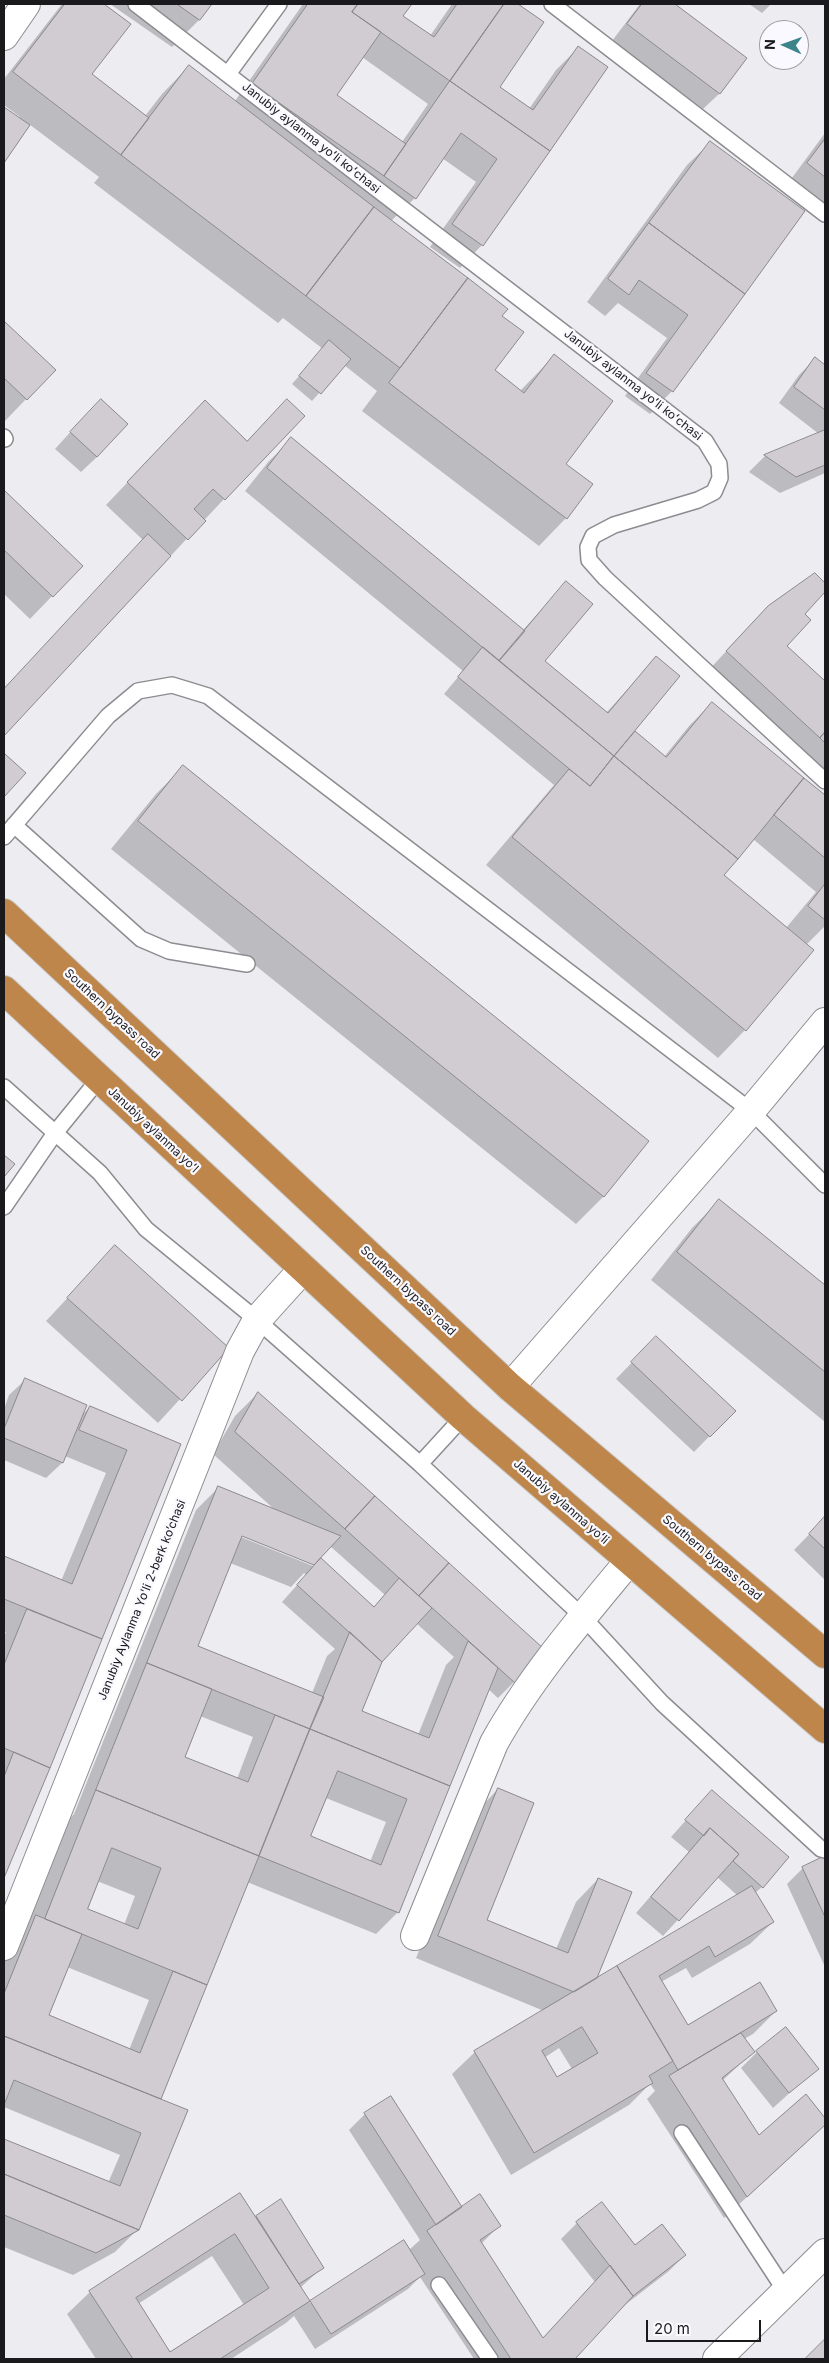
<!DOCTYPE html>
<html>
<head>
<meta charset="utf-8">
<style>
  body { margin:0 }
  #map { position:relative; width:829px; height:2363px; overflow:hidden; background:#ececf1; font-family:Inter,sans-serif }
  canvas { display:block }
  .frame { position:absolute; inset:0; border:5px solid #1a1a1c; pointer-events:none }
  .north { position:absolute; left:759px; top:20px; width:50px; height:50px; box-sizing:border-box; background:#f9f9ff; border:1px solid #a0a0a4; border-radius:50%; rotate:272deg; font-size:14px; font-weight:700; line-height:20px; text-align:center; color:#1a1a1c }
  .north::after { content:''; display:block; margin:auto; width:18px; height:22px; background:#3b8489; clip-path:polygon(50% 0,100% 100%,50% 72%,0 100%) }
  .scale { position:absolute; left:646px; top:2320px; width:115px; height:22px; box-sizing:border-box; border:2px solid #1a1a1c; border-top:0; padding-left:6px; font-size:15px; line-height:18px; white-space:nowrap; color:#1a1a1c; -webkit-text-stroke:4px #f9f9ff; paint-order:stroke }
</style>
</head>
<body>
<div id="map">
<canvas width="829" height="2363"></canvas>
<div class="frame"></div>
<div class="north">N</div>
<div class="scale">20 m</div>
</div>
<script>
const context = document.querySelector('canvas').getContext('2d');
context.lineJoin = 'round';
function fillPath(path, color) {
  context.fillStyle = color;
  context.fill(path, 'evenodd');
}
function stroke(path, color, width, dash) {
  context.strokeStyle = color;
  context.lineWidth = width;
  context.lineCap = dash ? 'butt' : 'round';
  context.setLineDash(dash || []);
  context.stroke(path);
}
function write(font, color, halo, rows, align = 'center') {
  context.font = font + ' Inter,sans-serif';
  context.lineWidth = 4.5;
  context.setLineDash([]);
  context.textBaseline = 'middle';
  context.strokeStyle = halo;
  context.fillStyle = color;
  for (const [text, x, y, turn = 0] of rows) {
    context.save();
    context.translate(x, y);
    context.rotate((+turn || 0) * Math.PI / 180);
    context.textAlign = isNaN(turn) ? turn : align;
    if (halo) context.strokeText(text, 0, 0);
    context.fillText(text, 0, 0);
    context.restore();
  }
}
const shadow = new Path2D(`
  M 62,4 L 102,4 L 129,24 L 91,75 L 145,116 L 162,94 L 189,66 L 235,101 L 303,4 L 410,4 L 402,16 L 430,36 L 452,4 L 516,4 L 542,23 L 498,87 L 529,109 L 556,70 L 578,48 L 606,68 L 482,245 L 460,268 L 430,247 L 476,182 L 442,158 L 415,198 L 391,221 L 506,309 L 501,316 L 493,371 L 520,391 L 554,356 L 564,464 L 566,518 L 539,546 L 362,411 L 377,391 L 344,365 L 312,401 L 292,384 L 323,349 L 283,318 L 278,323 L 94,183 L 99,177 L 29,124 L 4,160 L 4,108 L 19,119 L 20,117 L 4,105 L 4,79 ZM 362,57 L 428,104 L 402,142 L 335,95 Z
  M 110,4 L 211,4 L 199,20 L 172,47 Z
  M 640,4 L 673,4 L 745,58 L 719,94 L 703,109 L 612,41 Z
  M 749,4 L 771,4 L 762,13 Z
  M 825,133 L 825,215 L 786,186 Z
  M 710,143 L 803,212 L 672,391 L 650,414 L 625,396 L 667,338 L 618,303 L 605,316 L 587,302 L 687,165 Z
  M 4,323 L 54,370 L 4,422 Z
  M 815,359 L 825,367 L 825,473 L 780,493 L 749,472 L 765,456 L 819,434 L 779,403 L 799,375 Z
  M 85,416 L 97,457 L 81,472 L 55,449 Z
  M 183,424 L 224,499 L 4,734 L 4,689 L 143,540 L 106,505 Z
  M 292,439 L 522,631 L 566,583 L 544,661 L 606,713 L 656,658 L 633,731 L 664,757 L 689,726 L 712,703 L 825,797 L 825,926 L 806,945 L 745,1030 L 718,1058 L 486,865 L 554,785 L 444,694 L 463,671 L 245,491 L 269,461 ZM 753,839 L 816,892 L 786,928 L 722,875 Z
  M 4,492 L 81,566 L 30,619 L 4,594 Z
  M 815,575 L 825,585 L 825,590 L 803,614 L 786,646 L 825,683 L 825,785 L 705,674 L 746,630 Z
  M 183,767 L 647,1141 L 603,1197 L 576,1224 L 111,849 L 156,794 Z
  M 719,1201 L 825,1287 L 825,1422 L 651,1280 L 692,1228 Z
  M 115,1247 L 227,1348 L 158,1423 L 46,1321 Z
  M 641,1353 L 734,1411 L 694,1452 L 616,1379 Z
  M 25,1380 L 81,1416 L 90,1407 L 179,1444 L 4,1875 L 4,1636 L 6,1632 L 4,1631 L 4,1557 L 61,1581 L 106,1473 L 65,1456 L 62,1463 L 46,1478 L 4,1460 L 4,1409 L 9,1395 Z
  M 258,1393 L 514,1682 L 498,1698 L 488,1689 L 398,1912 L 376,1934 L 247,1882 L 159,2100 L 138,2229 L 115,2252 L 73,2275 L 4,2247 L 4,2140 L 108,2183 L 120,2155 L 4,2107 L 4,1963 L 69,1819 L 74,1814 L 196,1510 L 219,1487 L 275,1510 L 213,1454 L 235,1416 ZM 237,1533 L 330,1546 L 385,1595 L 373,1608 L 315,1565 L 313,1566 L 236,1535 ZM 230,1563 L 291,1587 L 304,1573 L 306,1575 L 282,1602 L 335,1649 L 327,1656 L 312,1693 L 196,1647 ZM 416,1623 L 454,1657 L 446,1665 L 418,1735 L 361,1712 L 381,1662 ZM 200,1716 L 253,1737 L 237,1779 L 184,1757 ZM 326,1798 L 386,1822 L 370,1862 L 309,1837 ZM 97,1881 L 135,1896 L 124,1925 L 86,1910 ZM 67,1967 L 149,2000 L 129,2050 L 47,2016 Z
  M 825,1518 L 825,1580 L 794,1550 Z
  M 498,1789 L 486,1920 L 556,1949 L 576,1902 L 598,1879 L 595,1981 L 738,1896 L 717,1877 L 663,1936 L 636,1913 L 689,1852 L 671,1837 L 712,1791 L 762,1887 L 755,1893 L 773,1922 L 750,1944 L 692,1978 L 686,1968 L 661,1982 L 688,2027 L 776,2011 L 753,2034 L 744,2039 L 753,2052 L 722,2081 L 759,2137 L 806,2096 L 825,2120 L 825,2124 L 804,2145 L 724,2218 L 647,2099 L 655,2091 L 650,2084 L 629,2105 L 511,2175 L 452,2074 L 475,2052 L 544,2011 L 416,1958 L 476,1812 ZM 559,2048 L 572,2069 L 556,2079 L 544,2058 Z
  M 825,1858 L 825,1967 L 787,1884 L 803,1868 Z
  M 757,2052 L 817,2068 L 773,2108 L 741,2068 Z
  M 365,2114 L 462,2209 L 499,2226 L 481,2244 L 542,2339 L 595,2282 L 561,2239 L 577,2223 L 635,2247 L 685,2255 L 669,2271 L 621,2308 L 574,2359 L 474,2359 L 420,2277 L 408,2289 L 315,2349 L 294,2316 L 286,2323 L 231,2359 L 96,2359 L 67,2314 L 90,2292 L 255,2218 L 280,2201 L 323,2267 L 300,2288 L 310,2303 L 404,2242 L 409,2250 L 420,2240 L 349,2130 ZM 212,2256 L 244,2305 L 169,2354 L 138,2304 Z`);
const building = new Path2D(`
  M 65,4 L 104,4 L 131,24 L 92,74 L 149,118 L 121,155 L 13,72 Z
  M 177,4 L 212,4 L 200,20 Z
  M 308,4 L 358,4 L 352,12 L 381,32 L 337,95 L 406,144 L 384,176 L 252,84 Z
  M 358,4 L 412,4 L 403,16 L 434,37 L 457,4 L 504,4 L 450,81 L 352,12 Z
  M 504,4 L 518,4 L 544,22 L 500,87 L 533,110 L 578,46 L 608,67 L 550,151 L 450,81 Z
  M 642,4 L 675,4 L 747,58 L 720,94 L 627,24 Z
  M 189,65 L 374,207 L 306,296 L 121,155 Z
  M 450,81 L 550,151 L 483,246 L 452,224 L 497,159 L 461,133 L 416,199 L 384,176 Z
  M 4,107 L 30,125 L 4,163 Z
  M 825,139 L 825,177 L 807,163 Z
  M 710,141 L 805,211 L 745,294 L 649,223 Z
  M 374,207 L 468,278 L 400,368 L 306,296 Z
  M 649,223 L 745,294 L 673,392 L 646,373 L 688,315 L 639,280 L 629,295 L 608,279 Z
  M 468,278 L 508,309 L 502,316 L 524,332 L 495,370 L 524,393 L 554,354 L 613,401 L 566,464 L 593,484 L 567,519 L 389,383 Z
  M 4,321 L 56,370 L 27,400 L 4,378 Z
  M 329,340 L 351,359 L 321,394 L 299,376 Z
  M 815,357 L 825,365 L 825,410 L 794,387 Z
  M 101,399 L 128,424 L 97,457 L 70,432 Z
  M 287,399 L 305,416 L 225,500 L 213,489 L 194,509 L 206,521 L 188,540 L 127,482 L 205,400 L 247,441 Z
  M 825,430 L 825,465 L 796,477 L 764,455 Z
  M 291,437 L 525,631 L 499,661 L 267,468 Z
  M 4,490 L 83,566 L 53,597 L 4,550 Z
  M 148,534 L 171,556 L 4,736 L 4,689 Z
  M 815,573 L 825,583 L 825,592 L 805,614 L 811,620 L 787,646 L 825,681 L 825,732 L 820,738 L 726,651 L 768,606 Z
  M 566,581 L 593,604 L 545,661 L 608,713 L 656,656 L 680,676 L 614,756 L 499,661 Z
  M 483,647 L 614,756 L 590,786 L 458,677 Z
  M 712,702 L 804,778 L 738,859 L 614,756 L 635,731 L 666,757 Z
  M 825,732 L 825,743 L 820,738 Z
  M 5,754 L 26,773 L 4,797 L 4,755 Z
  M 614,756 L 738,859 L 724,875 L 814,950 L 746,1031 L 512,837 L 569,769 L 590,786 Z
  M 183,765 L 649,1141 L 604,1197 L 138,821 Z
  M 804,778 L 825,795 L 825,858 L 774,815 Z
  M 825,884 L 825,920 L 808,906 Z
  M 4,1155 L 15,1164 L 4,1177 Z
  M 719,1199 L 825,1285 L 825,1372 L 677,1252 Z
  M 115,1245 L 229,1348 L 182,1401 L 67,1298 Z
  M 656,1336 L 736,1411 L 710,1437 L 631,1362 Z
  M 25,1378 L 87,1405 L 63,1463 L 4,1438 L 4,1429 Z
  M 258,1392 L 375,1496 L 345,1529 L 235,1432 Z
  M 90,1406 L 181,1444 L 102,1639 L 4,1599 L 4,1556 L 72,1584 L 127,1450 L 79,1430 Z
  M 218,1486 L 341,1536 L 314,1565 L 242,1536 L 198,1646 L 324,1697 L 310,1729 L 147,1663 Z
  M 375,1496 L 449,1563 L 419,1596 L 345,1529 Z
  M 825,1516 L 825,1549 L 809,1534 Z
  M 321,1558 L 374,1607 L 399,1578 L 432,1608 L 382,1662 L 297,1585 Z
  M 449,1563 L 544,1649 L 515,1683 L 419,1596 Z
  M 27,1609 L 102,1639 L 50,1768 L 4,1748 L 4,1665 Z
  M 350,1632 L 382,1662 L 362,1711 L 429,1738 L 468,1641 L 498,1668 L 450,1786 L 310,1729 Z
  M 147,1663 L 212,1689 L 185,1757 L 248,1782 L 275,1715 L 310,1729 L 259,1856 L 96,1790 Z
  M 310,1729 L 450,1786 L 399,1913 L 259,1856 ZM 338,1771 L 407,1799 L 381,1865 L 311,1836 Z
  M 14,1752 L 50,1768 L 4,1878 L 4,1777 Z
  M 498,1788 L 534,1803 L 487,1920 L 568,1953 L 598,1878 L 632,1892 L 597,1978 L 574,1992 L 438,1936 Z
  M 96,1790 L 259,1856 L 207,1985 L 45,1919 ZM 112,1848 L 161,1868 L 138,1929 L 88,1909 Z
  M 712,1790 L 789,1857 L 763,1888 L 733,1861 L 739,1854 L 710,1828 L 704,1836 L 685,1820 Z
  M 710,1828 L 739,1854 L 679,1921 L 651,1897 Z
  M 825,1856 L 825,1917 L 802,1867 Z
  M 752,1886 L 774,1922 L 715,1957 L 709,1946 L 659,1976 L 688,2025 L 760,1982 L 777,2011 L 678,2070 L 617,1966 Z
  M 36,1915 L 82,1934 L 49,2015 L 140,2053 L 173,1971 L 207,1985 L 161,2099 L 4,2036 L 4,1994 Z
  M 617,1966 L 673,2061 L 649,2076 L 653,2083 L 534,2153 L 474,2051 ZM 582,2027 L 598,2053 L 557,2077 L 542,2051 Z
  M 786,2027 L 819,2069 L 789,2093 L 756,2051 Z
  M 741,2033 L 755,2052 L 722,2078 L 759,2135 L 806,2094 L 825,2118 L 825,2125 L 747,2197 L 669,2076 Z
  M 4,2036 L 188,2110 L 139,2230 L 4,2174 L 4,2139 L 120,2186 L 141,2133 L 14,2080 L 4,2105 Z
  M 391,2096 L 462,2207 L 436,2225 L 364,2113 Z
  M 4,2174 L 139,2230 L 96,2253 L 4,2215 Z
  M 240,2193 L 310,2301 L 220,2359 L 133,2359 L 89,2291 ZM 235,2234 L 269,2288 L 170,2352 L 136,2298 Z
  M 480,2194 L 501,2226 L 480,2240 L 543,2338 L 610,2265 L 633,2296 L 575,2359 L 511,2359 L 427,2231 Z
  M 281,2199 L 324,2268 L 299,2284 L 256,2216 Z
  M 602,2202 L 635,2245 L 662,2224 L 686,2255 L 633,2296 L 576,2222 Z
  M 404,2240 L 425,2274 L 331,2334 L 310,2301 Z
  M 825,2339 L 825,2359 L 805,2359 Z`);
const lane = new Path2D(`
  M 136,4 L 705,441 L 719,464 L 720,478 L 714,492 L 698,500 L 614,525 L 593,536 L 588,547 L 589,560 L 605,578 L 825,781
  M 552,4 L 825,214
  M 228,74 L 279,4
  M 4,437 L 5,439
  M 14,825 L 141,939 L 169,951 L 247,964
  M 4,837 L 108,716 L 138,691 L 172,685 L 208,696 L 751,1111 L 825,1185
  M 4,1087 L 100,1173 L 146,1229 L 257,1320 L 420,1464 L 583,1617 L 662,1703 L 821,1849 L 825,1850
  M 4,1207 L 55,1133 L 99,1079
  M 420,1464 L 463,1417
  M 682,2133 L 786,2292
  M 439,2285 L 490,2359`);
const street = new Path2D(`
  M 4,36 L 26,4
  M 510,1387 L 751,1111 L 825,1022
  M 415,1936 L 494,1743 C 530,1678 581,1619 629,1561
  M 4,1946 L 240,1351 L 257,1320 L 303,1269`);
const secondary = new Path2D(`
  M 717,2359 L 825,2253`);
const highway = new Path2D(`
  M 4,913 L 510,1387 L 825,1654
  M 4,990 L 463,1417 L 825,1729`);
const streetNames = [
  ["Janubiy aylanma yoʻli koʻchasi",311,138,38],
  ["Janubiy aylanma yoʻli koʻchasi",633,385,38],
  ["Southern bypass road",112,1014,43],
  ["Janubiy aylanma yoʻl",153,1130,43],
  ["Southern bypass road",408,1291,43],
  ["Janubiy aylanma yoʻli",561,1502,41],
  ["Southern bypass road",712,1558,40],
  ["Janubiy Аylanma Yo'li 2-berk koʼchasi",142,1600,-68]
];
fillPath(shadow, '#0003');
fillPath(building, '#d0ccd1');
stroke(building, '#8c888c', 1);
stroke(lane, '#8c8c91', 18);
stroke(street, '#8c8c91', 30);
stroke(secondary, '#8c8c91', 30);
stroke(highway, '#c8c8c9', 30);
stroke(lane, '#fff', 15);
stroke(street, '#fff', 28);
stroke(secondary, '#fff', 28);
stroke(highway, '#be864a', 28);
write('12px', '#1a1a1c', '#f9f9ff', streetNames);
</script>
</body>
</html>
